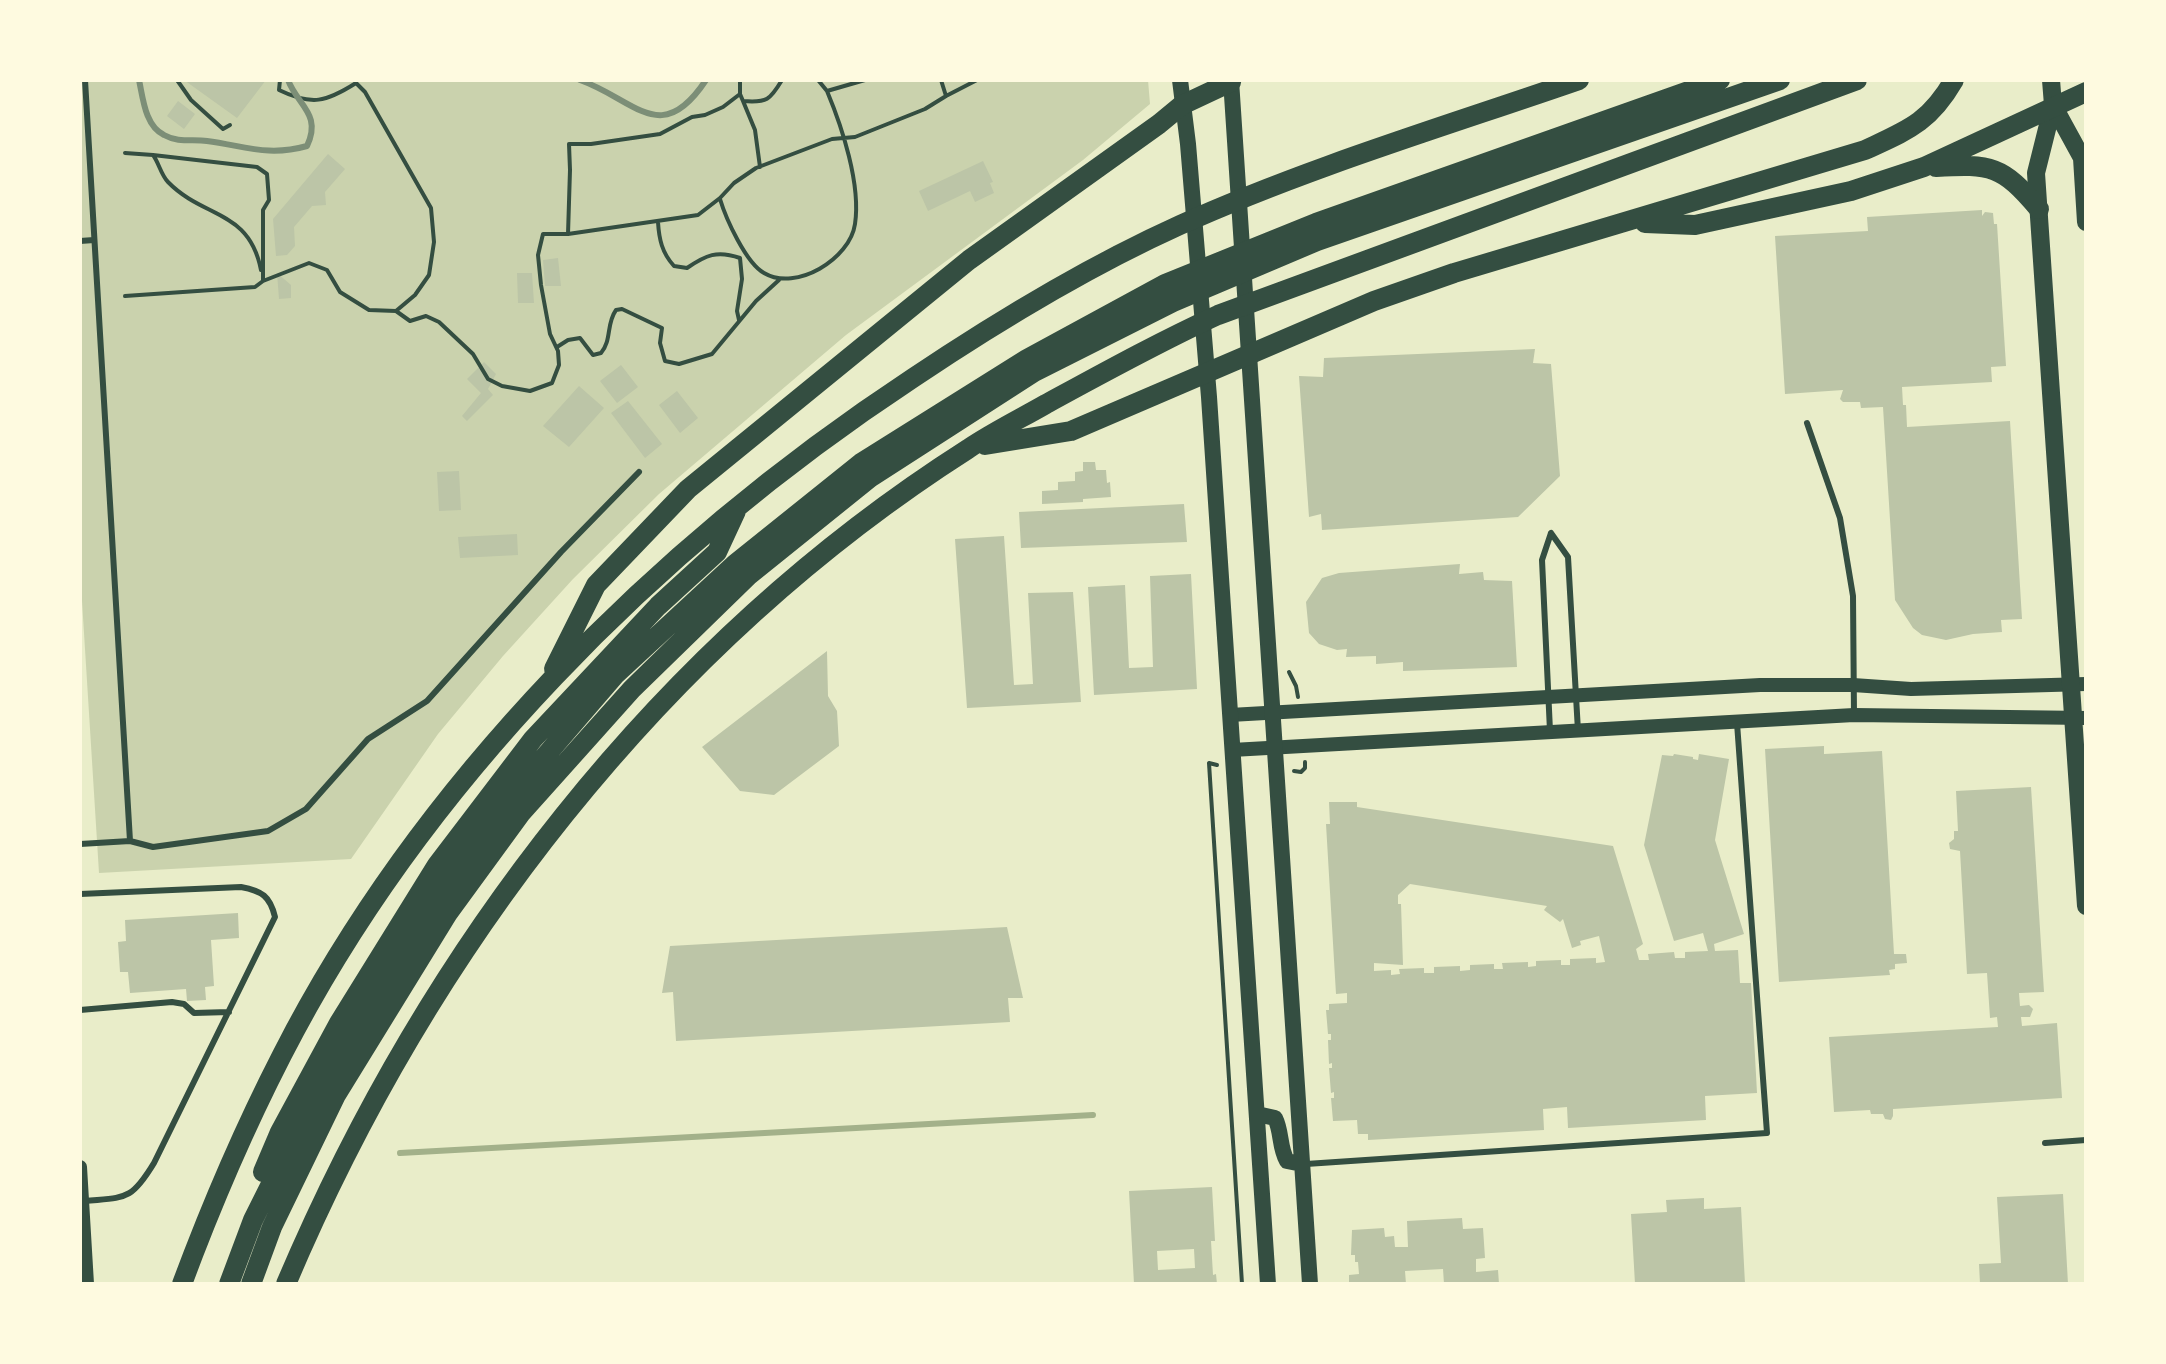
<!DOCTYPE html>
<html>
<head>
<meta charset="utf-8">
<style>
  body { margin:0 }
  #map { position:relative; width:2166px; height:1364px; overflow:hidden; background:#e9edc9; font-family:"Fira Sans Condensed",sans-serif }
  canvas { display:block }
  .frame { position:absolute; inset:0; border:82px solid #fefae0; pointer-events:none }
</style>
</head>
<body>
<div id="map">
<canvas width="2166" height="1364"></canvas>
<div class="frame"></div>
</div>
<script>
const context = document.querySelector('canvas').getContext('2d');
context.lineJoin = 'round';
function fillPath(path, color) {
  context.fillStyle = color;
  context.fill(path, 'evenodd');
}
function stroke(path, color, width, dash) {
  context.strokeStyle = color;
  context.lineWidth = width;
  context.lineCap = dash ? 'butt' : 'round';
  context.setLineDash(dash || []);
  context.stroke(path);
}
const green = new Path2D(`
  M 80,80 L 1148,80 L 1150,104 L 1083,160 L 846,335 L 659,494 L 573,579 L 503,656 L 438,734 L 351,859 L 99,873 L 80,569 Z`);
const stream = new Path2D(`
  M 400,1153 L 1093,1115`);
const building = new Path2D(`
  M 184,80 L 266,80 L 237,118 Z
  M 178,101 L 195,114 L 184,129 L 167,116 Z
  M 328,154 L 345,169 L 325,192 L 326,205 L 312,206 L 294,227 L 295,246 L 287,255 L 276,256 L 273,219 Z
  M 983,161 L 993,182 L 990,183 L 994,193 L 975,202 L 970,191 L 928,211 L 919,191 Z
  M 1982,210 L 1982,216 L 1985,212 L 1993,213 L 1994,224 L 1997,224 L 2006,366 L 1991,367 L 1992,382 L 1902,387 L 1903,405 L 1906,405 L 1907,427 L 2010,421 L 2022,619 L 2001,620 L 2002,632 L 1973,634 L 1946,640 L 1922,635 L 1913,628 L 1895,600 L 1883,407 L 1861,408 L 1860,402 L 1843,402 L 1840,399 L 1843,390 L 1785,394 L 1775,236 L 1868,231 L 1867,217 Z
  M 558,258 L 561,286 L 545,286 L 543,260 Z
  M 277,273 L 291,285 L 291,298 L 279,299 Z
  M 517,273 L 532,273 L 534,303 L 518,303 Z
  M 1535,349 L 1533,363 L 1551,364 L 1560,476 L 1518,517 L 1322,530 L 1321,514 L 1309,517 L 1299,376 L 1323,377 L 1324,358 Z
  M 484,362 L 496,374 L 488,389 L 493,395 L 467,421 L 462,416 L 481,393 L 467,379 Z
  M 621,365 L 638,387 L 617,403 L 600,381 Z
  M 579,386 L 604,408 L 569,447 L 543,426 Z
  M 677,391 L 698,418 L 680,433 L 659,405 Z
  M 628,401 L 662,444 L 645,458 L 611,413 Z
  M 1083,462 L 1095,462 L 1096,470 L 1106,470 L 1107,483 L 1110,482 L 1111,497 L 1083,499 L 1083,502 L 1042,504 L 1042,491 L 1058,490 L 1058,482 L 1075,481 L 1075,472 L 1083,471 Z
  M 459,471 L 461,510 L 439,511 L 437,472 Z
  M 1184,504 L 1187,542 L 1021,548 L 1019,512 Z
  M 517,534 L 518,555 L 460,558 L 458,537 Z
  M 1004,536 L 1014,685 L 1033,684 L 1028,593 L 1073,592 L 1081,702 L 967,708 L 955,539 Z
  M 1460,564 L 1459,574 L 1483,572 L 1484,580 L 1512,581 L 1517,667 L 1403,671 L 1403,662 L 1376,664 L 1376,656 L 1346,657 L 1347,649 L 1337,650 L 1319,644 L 1309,633 L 1306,602 L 1322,578 L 1339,573 Z
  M 1191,574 L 1197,689 L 1094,695 L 1088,587 L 1125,585 L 1129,668 L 1153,667 L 1150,576 Z
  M 827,651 L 828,696 L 837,711 L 839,746 L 774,795 L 740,791 L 702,747 Z
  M 1824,746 L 1824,754 L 1882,751 L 1894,954 L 1906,954 L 1907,963 L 1895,964 L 1895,969 L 1889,970 L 1890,975 L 1779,982 L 1765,749 Z
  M 1674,754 L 1693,757 L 1693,759 L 1698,760 L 1699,754 L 1729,759 L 1715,840 L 1744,934 L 1714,944 L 1715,951 L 1738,950 L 1740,983 L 1751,983 L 1757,1093 L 1705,1096 L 1706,1120 L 1568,1128 L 1567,1107 L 1543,1109 L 1544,1130 L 1368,1140 L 1368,1134 L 1358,1134 L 1357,1120 L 1333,1121 L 1331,1098 L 1334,1098 L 1334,1092 L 1331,1093 L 1329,1068 L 1332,1068 L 1332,1063 L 1329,1064 L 1328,1040 L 1331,1040 L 1331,1034 L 1328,1034 L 1326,1010 L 1329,1010 L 1329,1004 L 1347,1003 L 1347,993 L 1336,994 L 1326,824 L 1330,824 L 1329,802 L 1357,802 L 1357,807 L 1613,846 L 1643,944 L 1636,949 L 1639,960 L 1649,960 L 1648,954 L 1674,952 L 1675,958 L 1685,958 L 1685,952 L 1708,951 L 1703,933 L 1674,941 L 1644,845 L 1662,755 L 1673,756 ZM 1410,884 L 1547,906 L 1544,910 L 1560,922 L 1563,919 L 1572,948 L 1581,945 L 1580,941 L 1599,936 L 1605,962 L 1596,963 L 1596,958 L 1570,959 L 1570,965 L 1561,965 L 1561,960 L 1536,961 L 1536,966 L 1528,967 L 1528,962 L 1502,963 L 1503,969 L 1494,969 L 1494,964 L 1470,965 L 1470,970 L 1460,971 L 1460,966 L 1434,967 L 1434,973 L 1424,973 L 1424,968 L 1399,969 L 1400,974 L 1391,975 L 1391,970 L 1374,971 L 1374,963 L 1403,965 L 1401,904 L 1398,904 L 1398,895 Z
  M 2031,787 L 2044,992 L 2019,993 L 2020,1006 L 2029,1005 L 2033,1009 L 2030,1017 L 2021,1017 L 2022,1026 L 2057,1023 L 2062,1098 L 1893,1109 L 1893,1116 L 1891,1120 L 1885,1119 L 1883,1114 L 1871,1114 L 1870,1110 L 1834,1112 L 1829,1037 L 1998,1027 L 1997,1017 L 1990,1018 L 1987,973 L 1967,974 L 1960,851 L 1950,849 L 1949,843 L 1954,839 L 1954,831 L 1958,831 L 1956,791 Z
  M 238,913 L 239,938 L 211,940 L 214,986 L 205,987 L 206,1000 L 187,1001 L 186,989 L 130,993 L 128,972 L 120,972 L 118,942 L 126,941 L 125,920 Z
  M 1007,927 L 1023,998 L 1008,998 L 1010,1022 L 676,1041 L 673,992 L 662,993 L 670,946 Z
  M 1212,1187 L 1215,1241 L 1211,1241 L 1213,1275 L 1216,1274 L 1217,1284 L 1134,1284 L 1129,1191 ZM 1194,1249 L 1195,1268 L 1158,1270 L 1157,1251 Z
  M 2063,1194 L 2068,1284 L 1980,1284 L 1979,1264 L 2001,1263 L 1997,1197 Z
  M 1704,1198 L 1704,1209 L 1741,1207 L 1745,1284 L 1635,1284 L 1631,1214 L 1667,1212 L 1666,1200 Z
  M 1462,1218 L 1463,1229 L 1483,1228 L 1485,1258 L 1476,1259 L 1476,1272 L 1498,1270 L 1499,1284 L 1444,1284 L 1443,1269 L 1405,1271 L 1406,1284 L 1349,1284 L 1349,1275 L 1359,1274 L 1358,1262 L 1355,1262 L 1355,1255 L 1351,1255 L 1352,1230 L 1384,1228 L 1385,1237 L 1394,1236 L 1395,1247 L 1408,1247 L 1407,1221 Z`);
const path = new Path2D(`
  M 177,80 L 191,100 L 223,129 L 230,125
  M 740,80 L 740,94 L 743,101 C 767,103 770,100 782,80
  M 818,80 L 827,91
  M 941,80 L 946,96 L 977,80
  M 743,101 L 755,130 L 760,167
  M 125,153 L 153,155 C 159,163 161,175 168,182 C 204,219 249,209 261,270
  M 153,155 L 257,167 L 267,174 L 269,200 L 263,210 L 263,281
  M 720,199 C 726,219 746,263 764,273 C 796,292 850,259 855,224 C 861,184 842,127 827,91 L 865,80
  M 658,222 C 659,239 662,253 674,266 L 687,268 C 706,255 717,250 740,258 L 742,279 L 737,311 L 739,320
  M 568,234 L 570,170 L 569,144 L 591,144 L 660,134 L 692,117 L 705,115 L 723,107 L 740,94
  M 125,296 L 255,287 L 263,281 L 309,263 L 327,270 L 340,292 L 369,310 L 396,311 L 415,295 L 429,275 L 434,242 L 431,208 L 365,92 L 356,83 C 326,102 312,106 279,90 L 280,80
  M 396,311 L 410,321 L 426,316 L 439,322 L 473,354 L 488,379 L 502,386 L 530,391 L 552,383 L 559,365 L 558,351 L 550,334 L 541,285 L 538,255 L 543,234 L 568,234 L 698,215 L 720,198 L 734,183 L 756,168 L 832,139 L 855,137 L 925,109 L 946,96
  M 557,347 L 568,340 L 580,338 L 593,355 L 601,353 C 612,340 606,324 616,310 L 622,309 L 662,328 L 660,343 L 665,361 L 679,364 L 712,354 L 756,301 L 779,280
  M 1289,672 L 1296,686 L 1298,697
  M 1217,765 L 1209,763 L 1242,1284
  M 1294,771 L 1301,772 L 1305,768 L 1305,762`);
const service = new Path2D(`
  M 80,241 L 94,240
  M 1807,423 L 1840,518 L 1853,596 L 1854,715
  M 1551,533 L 1568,557 L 1578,731
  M 1550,731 L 1542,560 L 1551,533
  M 130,841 L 153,847 L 268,831 L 306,809 L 368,739 L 427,701 L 561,552 L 639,472
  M 80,844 L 130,841 L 85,80
  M 80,894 L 241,887 C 262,891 270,896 275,917 L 154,1163 C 131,1201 126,1197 85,1201
  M 80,1010 L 172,1002 L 184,1004 L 194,1013 L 229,1012
  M 2045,1143 L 2086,1140
  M 1306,1164 L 1767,1133 L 1737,723`);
const tertiary = new Path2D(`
  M 1230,715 L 1760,685 L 1853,685 L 1911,689 L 2086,684
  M 1232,750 L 1854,715 L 2086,718
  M 80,1167 L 87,1284`);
const secondary = new Path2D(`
  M 1180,80 L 1188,144 L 1209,397 L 1268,1284
  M 1231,80 L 1310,1284
  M 1257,1114 L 1275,1118 C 1282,1132 1279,1147 1287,1161 L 1302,1164`);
const primary = new Path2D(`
  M 2051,80 L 2053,105 L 2036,173 L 2086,906
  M 2053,105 L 2082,158 L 2086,222`);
const motorway = new Path2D(`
  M 1936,167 C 1991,164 2002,165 2039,209
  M 1645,223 L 1695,225 L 1851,191 L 1924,167 L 2086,92
  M 985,445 L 1071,431 L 1374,301 L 1454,273 L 1865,150 C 1908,130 1929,123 1954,80
  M 554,669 L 596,585 L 688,489 L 969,260 L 1159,124 L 1182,105 L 1231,82
  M 263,1172 L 280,1132 L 339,1023 L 437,865 L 533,739 L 658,606 L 717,552 L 736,511
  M 182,1284 C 211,1206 244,1129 282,1055 C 422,781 658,546 913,378 C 998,321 1087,267 1180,225 C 1309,167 1446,126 1579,80
  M 229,1284 L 253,1220 L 319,1088 L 431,903 L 504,804 L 615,675 L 735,564 L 861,463 L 1027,359 L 1165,284 L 1316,223 L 1720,80
  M 251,1284 L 272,1227 L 336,1095 L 448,913 L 521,813 L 632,689 L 748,576 L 871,477 L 1034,372 L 1173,302 L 1317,241 L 1780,80
  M 286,1284 C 428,949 659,646 968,449 C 993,432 1020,419 1046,404 C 1103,373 1159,342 1218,315 L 1857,80`);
const rail = new Path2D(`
  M 139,80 C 143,98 145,126 164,135 C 178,143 193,139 207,141 C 245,146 268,157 307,146 C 322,114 298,106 288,80
  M 580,80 C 636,100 661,148 706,80`);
fillPath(green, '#cad2ad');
stroke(stream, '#a3b18a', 6);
fillPath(building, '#bcc5a7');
stroke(path, '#344e41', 4);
stroke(service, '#344e41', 6);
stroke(tertiary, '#344e41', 14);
stroke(secondary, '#344e41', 16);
stroke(primary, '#344e41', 18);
stroke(motorway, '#344e41', 20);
stroke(rail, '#7c8e77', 6);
</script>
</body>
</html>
